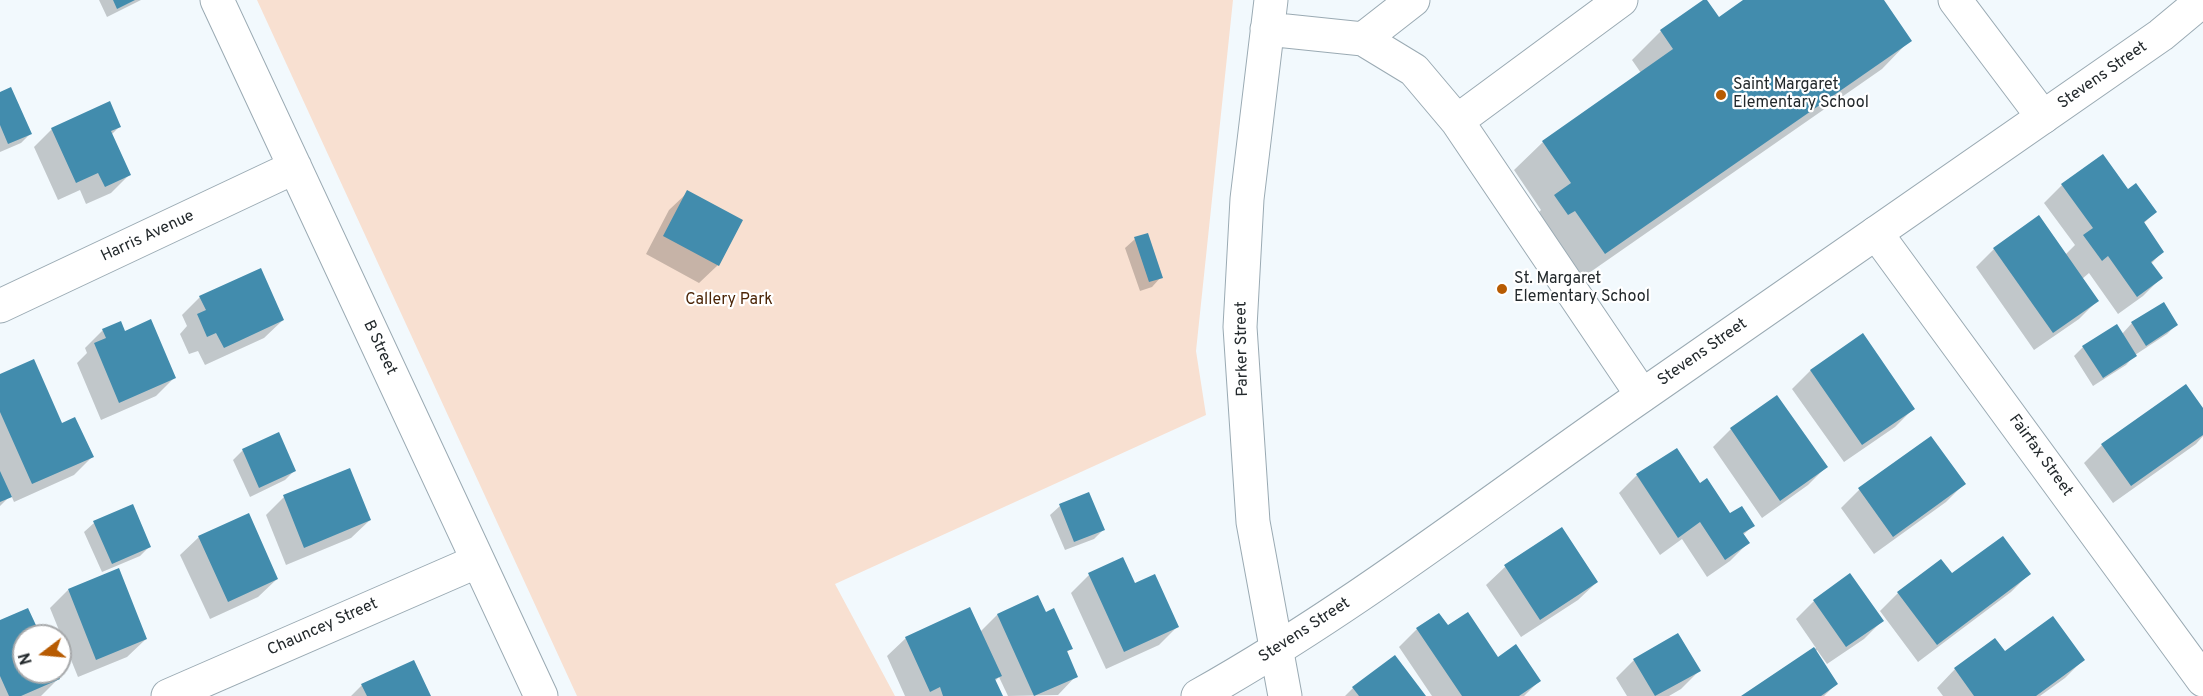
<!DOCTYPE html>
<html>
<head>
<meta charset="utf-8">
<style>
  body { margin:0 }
  #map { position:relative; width:2203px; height:696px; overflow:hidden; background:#f2f9fd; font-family:Overpass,sans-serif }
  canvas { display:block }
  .north { position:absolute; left:12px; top:624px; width:60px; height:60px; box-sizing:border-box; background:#fff; border:2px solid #a7a9ab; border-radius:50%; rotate:254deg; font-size:16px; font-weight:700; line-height:24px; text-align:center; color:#23292c }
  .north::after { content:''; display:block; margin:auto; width:21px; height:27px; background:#b75b02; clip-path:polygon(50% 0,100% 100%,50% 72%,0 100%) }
</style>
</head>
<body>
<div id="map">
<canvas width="2203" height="696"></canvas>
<div class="north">N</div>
</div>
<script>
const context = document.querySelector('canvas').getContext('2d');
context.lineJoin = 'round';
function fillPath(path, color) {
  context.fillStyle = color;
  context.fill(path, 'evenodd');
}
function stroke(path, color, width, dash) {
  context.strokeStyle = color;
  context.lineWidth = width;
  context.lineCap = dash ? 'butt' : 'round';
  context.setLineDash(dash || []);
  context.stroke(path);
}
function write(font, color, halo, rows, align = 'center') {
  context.font = font + ' Overpass,sans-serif';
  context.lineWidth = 4.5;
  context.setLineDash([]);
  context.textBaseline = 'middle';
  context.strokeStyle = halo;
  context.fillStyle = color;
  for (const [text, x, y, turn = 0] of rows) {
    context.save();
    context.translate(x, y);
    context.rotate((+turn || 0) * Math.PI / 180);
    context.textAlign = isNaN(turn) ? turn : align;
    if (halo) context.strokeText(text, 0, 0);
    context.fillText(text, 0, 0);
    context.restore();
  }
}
const green = new Path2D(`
  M 257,0 L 1233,0 L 1196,351 L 1206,415 L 835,584 L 895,696 L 577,696 Z`);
const shadow = new Path2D(`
  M 99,0 L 141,0 L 107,17 Z
  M 1706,0 L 1718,19 L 1745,0 L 1882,0 L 1910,40 L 1882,69 L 1576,282 L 1526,225 L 1541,210 L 1514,170 L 1543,142 L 1641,73 L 1632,60 L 1661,31 Z
  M 0,94 L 30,134 L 21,143 L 0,152 Z
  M 120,126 L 111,135 L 130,174 L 111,193 L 86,204 L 80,190 L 58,200 L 34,147 L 52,129 Z
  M 2062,185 L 2128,192 L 2155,212 L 2143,224 L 2162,252 L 2151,264 L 2161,278 L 2143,296 L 2118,314 L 2089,273 L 2082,279 L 2097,301 L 2079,319 L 2034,350 L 1976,267 L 1994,249 L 2065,255 L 2075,245 L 2044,203 Z
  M 688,192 L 718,265 L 699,283 L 646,254 L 669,210 Z
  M 1135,239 L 1161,277 L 1152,287 L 1140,291 L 1125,248 Z
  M 200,297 L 283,320 L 264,338 L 205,365 L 198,351 L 189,354 L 180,334 L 187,326 L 182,315 Z
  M 2132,323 L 2176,325 L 2167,334 L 2135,355 L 2126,365 L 2093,386 L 2074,356 L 2083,347 L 2122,334 Z
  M 103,330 L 124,333 L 174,378 L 156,396 L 101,420 L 77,363 L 87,353 L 85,348 Z
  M 1862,335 L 1913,409 L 1895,427 L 1844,462 L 1792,389 L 1810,371 Z
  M 0,375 L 61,425 L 92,457 L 74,475 L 14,502 L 11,495 L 0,506 Z
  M 2203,410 L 2203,436 L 2196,444 L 2113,503 L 2084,463 L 2102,445 Z
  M 1731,429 L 1826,467 L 1808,485 L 1762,518 L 1713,447 Z
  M 1930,438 L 1964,484 L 1946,502 L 1874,554 L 1841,508 L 1859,490 Z
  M 243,450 L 294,471 L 285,480 L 250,497 L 233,460 Z
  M 1637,475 L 1699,485 L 1729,516 L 1753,526 L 1743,535 L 1748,543 L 1730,561 L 1707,577 L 1682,539 L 1660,555 L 1619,493 Z
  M 284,497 L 370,520 L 351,538 L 286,565 L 266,515 Z
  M 1060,506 L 1103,530 L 1094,539 L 1065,550 L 1050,515 Z
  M 94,523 L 149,547 L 140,556 L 102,572 L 84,532 Z
  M 1562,529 L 1597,582 L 1578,600 L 1521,637 L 1486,585 L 1505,567 Z
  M 199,537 L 277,579 L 258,597 L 210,619 L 180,555 Z
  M 1941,561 L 1952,575 L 2029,574 L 2011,592 L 1918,662 L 1880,611 L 1898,593 Z
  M 1089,575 L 1135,585 L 1177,627 L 1159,645 L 1106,669 L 1071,593 Z
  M 1850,575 L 1882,621 L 1864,639 L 1827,664 L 1817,650 L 1815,652 L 1836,684 L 1824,696 L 1744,696 L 1816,648 L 1796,619 L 1814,601 Z
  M 68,590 L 146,639 L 127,657 L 78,677 L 50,608 Z
  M 1037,597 L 1045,614 L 1071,648 L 1066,653 L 1076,676 L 1058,695 L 1008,696 L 999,677 L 995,681 L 1001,696 L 905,696 L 887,656 L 906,638 L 970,609 L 980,632 L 997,615 Z
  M 0,622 L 39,636 L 24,636 L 24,672 L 55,672 L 58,679 L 41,696 L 0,696 Z
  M 1448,627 L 1498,659 L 1539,681 L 1524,696 L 1432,696 L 1399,647 L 1417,629 Z
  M 1634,660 L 1699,671 L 1681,689 L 1669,696 L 1627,696 L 1616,678 Z
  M 2083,660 L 2065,678 L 2040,696 L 1943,696 L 1937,688 L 1955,669 Z
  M 362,685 L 429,696 L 351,696 Z
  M 1353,688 L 1424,696 L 1345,696 Z`);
const building = new Path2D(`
  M 113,0 L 135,0 L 117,9 Z
  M 1703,0 L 1707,0 L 1719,17 L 1743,0 L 1884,0 L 1912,41 L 1605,254 L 1575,211 L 1568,215 L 1554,195 L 1571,183 L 1542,141 L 1673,49 L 1660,30 Z
  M 11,87 L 32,134 L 8,144 L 0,125 L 0,92 Z
  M 110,101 L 121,127 L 111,131 L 131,175 L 105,187 L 98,173 L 76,183 L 51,128 Z
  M 2103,154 L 2128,189 L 2136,183 L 2157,212 L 2144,222 L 2164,252 L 2151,262 L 2163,278 L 2137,297 L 2108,256 L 2102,261 L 2083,235 L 2093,228 L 2061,184 Z
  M 687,190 L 743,220 L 719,266 L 663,236 Z
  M 2039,215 L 2099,301 L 2053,333 L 1993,248 Z
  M 1148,233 L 1163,278 L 1149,282 L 1134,237 Z
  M 261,268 L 284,320 L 224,348 L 216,333 L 207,337 L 197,314 L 206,310 L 199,296 Z
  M 2164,302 L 2178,325 L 2146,346 L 2131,322 Z
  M 151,319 L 176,378 L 119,403 L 94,343 L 106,338 L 102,329 L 121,321 L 125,331 Z
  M 2117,324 L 2137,356 L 2103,378 L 2082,346 Z
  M 1863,333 L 1915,409 L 1862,445 L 1810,370 Z
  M 34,359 L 62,423 L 75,417 L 94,457 L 32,484 L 0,412 L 0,374 Z
  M 2186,384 L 2203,408 L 2203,435 L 2131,486 L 2101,444 Z
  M 1777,395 L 1828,467 L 1780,501 L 1730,428 Z
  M 279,432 L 296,471 L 259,488 L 242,449 Z
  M 1931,436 L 1966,484 L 1893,537 L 1858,488 Z
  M 1677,448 L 1700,483 L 1707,478 L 1730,513 L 1742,506 L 1755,526 L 1743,533 L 1750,543 L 1725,560 L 1700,522 L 1678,538 L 1636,474 Z
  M 350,468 L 371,520 L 304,548 L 283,495 Z
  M 0,471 L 12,497 L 0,502 Z
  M 1089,492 L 1105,530 L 1074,542 L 1059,504 Z
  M 133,504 L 151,547 L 112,564 L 93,521 Z
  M 249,513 L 278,579 L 228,602 L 198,536 Z
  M 1562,527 L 1598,582 L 1540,620 L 1504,565 Z
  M 2003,536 L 2031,574 L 1937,645 L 1897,592 L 1941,559 L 1952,573 Z
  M 1123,557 L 1135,583 L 1155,574 L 1179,627 L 1124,652 L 1088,573 Z
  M 119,568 L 147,639 L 96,660 L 68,589 Z
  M 1850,573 L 1884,621 L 1846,647 L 1813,600 Z
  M 1038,595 L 1046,612 L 1054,608 L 1073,649 L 1067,651 L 1078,677 L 1034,696 L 997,614 Z
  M 970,607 L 1002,676 L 995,679 L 1003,696 L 943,696 L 940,687 L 930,692 L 905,637 Z
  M 28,608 L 41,636 L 24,636 L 24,672 L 57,672 L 60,679 L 21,696 L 9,696 L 0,676 L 0,620 Z
  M 1468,612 L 1498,657 L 1516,644 L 1541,681 L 1519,696 L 1462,696 L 1416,628 L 1439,613 L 1448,625 Z
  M 2053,616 L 2085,660 L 2036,696 L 1974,696 L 1954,668 L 1995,638 L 2005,651 Z
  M 1678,633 L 1701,671 L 1655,696 L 1633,659 Z
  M 1814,647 L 1838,684 L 1821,696 L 1741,696 Z
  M 1395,655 L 1426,696 L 1359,696 L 1352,687 Z
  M 414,660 L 431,696 L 367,696 L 361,684 Z`);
const minor = new Path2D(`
  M 217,0 L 541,696
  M 1271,0 L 1247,199 L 1240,327 L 1253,522 L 1285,696
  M 1955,0 L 2043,117
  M 1267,29 L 1363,39 L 1414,70 L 1457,121 L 1642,395
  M 1363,39 L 1413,0
  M 1457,121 L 1621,0
  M 1876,233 L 2203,680
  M 0,306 L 295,167
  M 168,696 L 478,561`);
const major = new Path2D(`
  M 1198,696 C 1353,609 1494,498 1640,397 C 1813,275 1988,156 2161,35 L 2203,0`);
const markers = [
  [1721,95,6,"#b75b02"],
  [1502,289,6,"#b75b02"]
];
const streetNames = [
  ["Stevens Street",2103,76,-35],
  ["Harris Avenue",148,237,-25],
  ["B Street",379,348,65],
  ["Parker Street",1243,349,-91],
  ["Stevens Street",1703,353,-35],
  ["Fairfax Street",2040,456,54],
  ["Chauncey Street",323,628,-24],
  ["Stevens Street",1305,631,-33]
];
const poiNames = [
  ["Saint Margaret",1733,86],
  ["Elementary School",1733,104],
  ["St. Margaret",1514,280],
  ["Elementary School",1514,298]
];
const parkNames = [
  ["Callery Park",729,301]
];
fillPath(green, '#f8e0d1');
fillPath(shadow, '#0003');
fillPath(building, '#428cad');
stroke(minor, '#9aaab3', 35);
stroke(major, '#9aaab3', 35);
stroke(minor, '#fff', 33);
stroke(major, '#fff', 33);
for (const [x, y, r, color] of markers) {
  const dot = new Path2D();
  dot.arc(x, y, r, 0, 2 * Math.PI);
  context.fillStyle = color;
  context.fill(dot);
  stroke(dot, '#fff', 2);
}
write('16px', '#23292c', '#fff', streetNames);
write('16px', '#23292c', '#fff', poiNames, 'left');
write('16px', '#4b2406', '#fff', parkNames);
</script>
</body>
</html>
